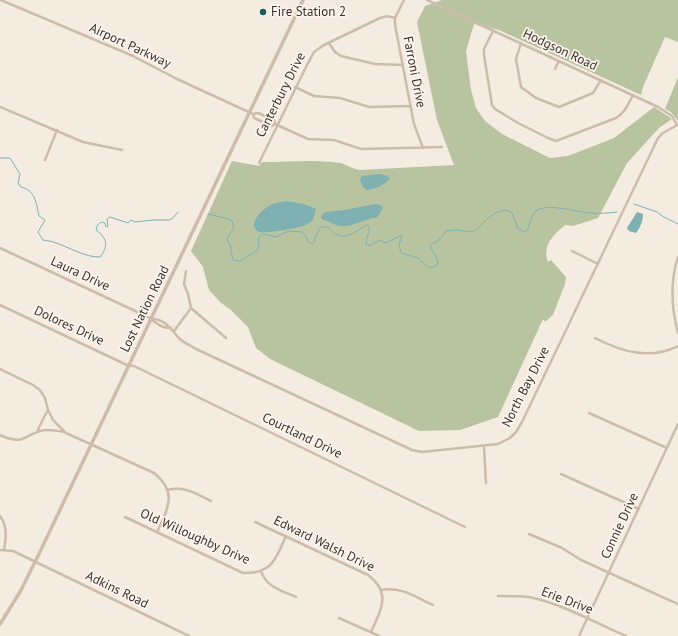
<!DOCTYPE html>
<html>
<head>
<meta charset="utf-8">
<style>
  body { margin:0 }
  canvas { display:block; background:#f4ebe1 }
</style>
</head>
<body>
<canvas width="678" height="636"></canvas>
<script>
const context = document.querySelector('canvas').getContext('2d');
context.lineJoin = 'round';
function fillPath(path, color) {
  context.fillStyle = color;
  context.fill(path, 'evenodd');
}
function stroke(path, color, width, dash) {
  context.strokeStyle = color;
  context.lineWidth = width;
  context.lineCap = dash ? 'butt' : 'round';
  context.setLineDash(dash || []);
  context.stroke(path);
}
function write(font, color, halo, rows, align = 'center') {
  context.font = font + ' "PT Sans",sans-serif';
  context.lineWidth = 3.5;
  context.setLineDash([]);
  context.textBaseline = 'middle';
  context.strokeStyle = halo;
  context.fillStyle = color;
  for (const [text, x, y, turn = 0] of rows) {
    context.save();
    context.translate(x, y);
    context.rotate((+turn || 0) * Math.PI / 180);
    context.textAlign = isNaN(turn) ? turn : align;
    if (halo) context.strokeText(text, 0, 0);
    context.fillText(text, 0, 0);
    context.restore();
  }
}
const green = new Path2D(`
  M 442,0 L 678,0 L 678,42 L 665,37 L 643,87 L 641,95 L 499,30 L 474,24 L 466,51 L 471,90 L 476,108 L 485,121 L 502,134 L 550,158 L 568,156 L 614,138 L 654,107 L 672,119 L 659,128 L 627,163 L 598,218 L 573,226 L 565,225 C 553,235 542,246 548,262 L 551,260 L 566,277 L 565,284 L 553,315 L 545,322 L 543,319 L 498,417 L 460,430 L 419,431 L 270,359 L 256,348 L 248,327 L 231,310 L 220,302 L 209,290 L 203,267 L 191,251 L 232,161 L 259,166 L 262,162 C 287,162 315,159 340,163 C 347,165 353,169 360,170 L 454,165 L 437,120 L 417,22 L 425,6 Z
  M 678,77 L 678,121 L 671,112 L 665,109 Z`);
const water = new Path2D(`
  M 379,174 L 387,176 L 390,178 C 385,185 376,189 367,190 L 363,187 L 360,180 L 362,176 Z
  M 286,201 L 304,204 L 316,209 L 313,220 C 310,222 307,225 303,226 C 296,228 262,235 257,231 C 248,223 262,210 269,206 C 273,203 281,202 286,201 Z
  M 375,204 L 381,205 L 383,208 L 377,218 L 372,218 C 363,221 350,227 341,226 C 335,226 330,221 323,220 L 321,217 L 325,212 L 345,210 Z
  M 637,212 L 643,214 C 643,221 640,228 636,233 L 629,231 L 627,228 Z`);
const stream = new Path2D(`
  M 0,158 L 10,158 L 20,174 L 18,183 L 21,187 C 36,191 36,203 39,216 L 45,220 L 38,232 L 43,240 C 48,241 52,241 56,243 C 71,248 84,257 100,257 C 109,246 107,238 96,230 L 97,226 L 101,222 L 105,223 L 106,227 L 108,226 L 107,219 L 110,217 L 128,223 L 131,220 L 135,222 L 153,220 L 169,220 L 173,218 L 178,212
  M 634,204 L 657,212 L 662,216 L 678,224
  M 208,214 L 225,218 L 232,221 L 234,228 L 229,235 L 227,240 L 230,245 L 233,260 L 240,261 L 258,250 L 259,244 L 258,240 L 260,236 L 263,234 L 276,237 L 289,231 L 302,232 L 307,238 L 308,242 L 312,244 L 314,242 L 315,237 L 321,227 L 328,227 C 340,243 352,235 366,225 L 369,226 C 370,232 366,237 366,244 L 370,246 L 379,240 L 386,243 L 402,235 L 399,245 L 401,253 L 418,258 L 429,268 L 436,266 L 438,262 C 437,256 432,252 430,245 L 438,241 L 446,231 L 456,230 L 473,232 C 485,223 493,208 510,211 L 512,213 L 518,229 L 524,232 L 527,231 C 530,225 531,215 536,211 C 547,202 579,213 592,213 C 601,214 608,213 617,212`);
const minor = new Path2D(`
  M 1,0 L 133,56 L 177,79 L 253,114
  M 404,0 L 395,18 L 395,25 L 414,124 L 423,148
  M 427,0 L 658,107 L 672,116 L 677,125
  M 493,31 L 484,49 L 484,55 L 492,105 L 495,109 L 518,123 L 548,138 L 556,141 L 616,118 C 625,113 628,104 633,95
  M 329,43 L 335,52 L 341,56 L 375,64 L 403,65
  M 521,43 L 516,59 L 521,87 L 536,98 L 559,107 L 593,93 L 601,80
  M 555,69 L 559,61
  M 295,87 L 314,96 L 340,98 L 369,107 L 410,106
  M 0,107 L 83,142 L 122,150
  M 275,124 L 274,120 L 258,113 L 253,114 L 254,118 L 272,126 L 275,124 L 308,139 L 334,140 L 361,149 L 442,147
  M 45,160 L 57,130
  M 259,163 L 307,65 L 314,52 L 324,45 L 380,18 L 387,16 L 395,18
  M 0,248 L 146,316 C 153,320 161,329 171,328
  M 572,251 L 598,264
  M 678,257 C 670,282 671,307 678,333
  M 186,271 L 184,284 L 188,294 L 191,308 L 226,338
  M 0,305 L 129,366 L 134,366 L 465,527
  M 152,319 C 166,319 171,330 180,339 C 184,343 190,345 194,348 L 412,450 L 422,452 L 498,444 L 510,438 L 516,432 L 522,422 L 658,138 L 663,133 L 677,125
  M 174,331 L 191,308
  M 595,338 C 622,352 650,360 678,346
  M 0,369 L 33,385 L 40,390 L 45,398 L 48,410 L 53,420 L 66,433 L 154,473 C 178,492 168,509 157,532
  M 589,413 L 667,448
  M 37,432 L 43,419 L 48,410
  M 0,435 C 28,448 26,430 48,430 C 53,430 59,431 64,432
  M 484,446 L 486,483
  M 561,474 L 639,509
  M 167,490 C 185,486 195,493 211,501
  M 0,516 C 8,527 6,538 4,550
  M 125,517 L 243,573 C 272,574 276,559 286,536
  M 255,522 L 368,575 C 392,593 381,610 371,632
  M 529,534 L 562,548 L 581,560 L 678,604
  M 0,550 L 13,551 L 189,636
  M 261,571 C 266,587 282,591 296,597
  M 381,590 C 401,586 415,597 433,605
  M 498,596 C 508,596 519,596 529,597 C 560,603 596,623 626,636
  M 339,618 L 379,636
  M 579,636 L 678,424`);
const tertiary = new Path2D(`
  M 0,624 L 20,592 L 38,556 L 303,0`);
const markers = [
  [263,12,4,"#1f5a5e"]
];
const poiNames = [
  ["Fire Station 2",271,12]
];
const streetNames = [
  ["Airport Parkway",130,46,25],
  ["Hodgson Road",560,50,25],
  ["Farroni Drive",414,72,79],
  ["Canterbury Drive",281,95,-63],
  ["Laura Drive",80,274,25],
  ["Lost Nation Road",145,309,-64],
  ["Dolores Drive",69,326,25],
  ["North Bay Drive",526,387,-63],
  ["Courtland Drive",302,436,26],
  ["Connie Drive",620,526,-65],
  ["Old Willoughby Drive",195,537,24],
  ["Edward Walsh Drive",324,544,26],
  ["Adkins Road",117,590,26],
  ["Erie Drive",567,601,21]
];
fillPath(green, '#b8c4a0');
fillPath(water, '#7fb0b2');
stroke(stream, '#7fb0b2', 1);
stroke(minor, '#cdbbac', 2.5);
stroke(tertiary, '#cdbbac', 3.5);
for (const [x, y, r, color] of markers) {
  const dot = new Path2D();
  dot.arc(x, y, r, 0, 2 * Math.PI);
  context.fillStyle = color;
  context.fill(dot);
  stroke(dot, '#fbf5ee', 1.5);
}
write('13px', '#3b302b', '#fbf5ee', poiNames, 'left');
write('13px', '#3b302b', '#fbf5ee', streetNames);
</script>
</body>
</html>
